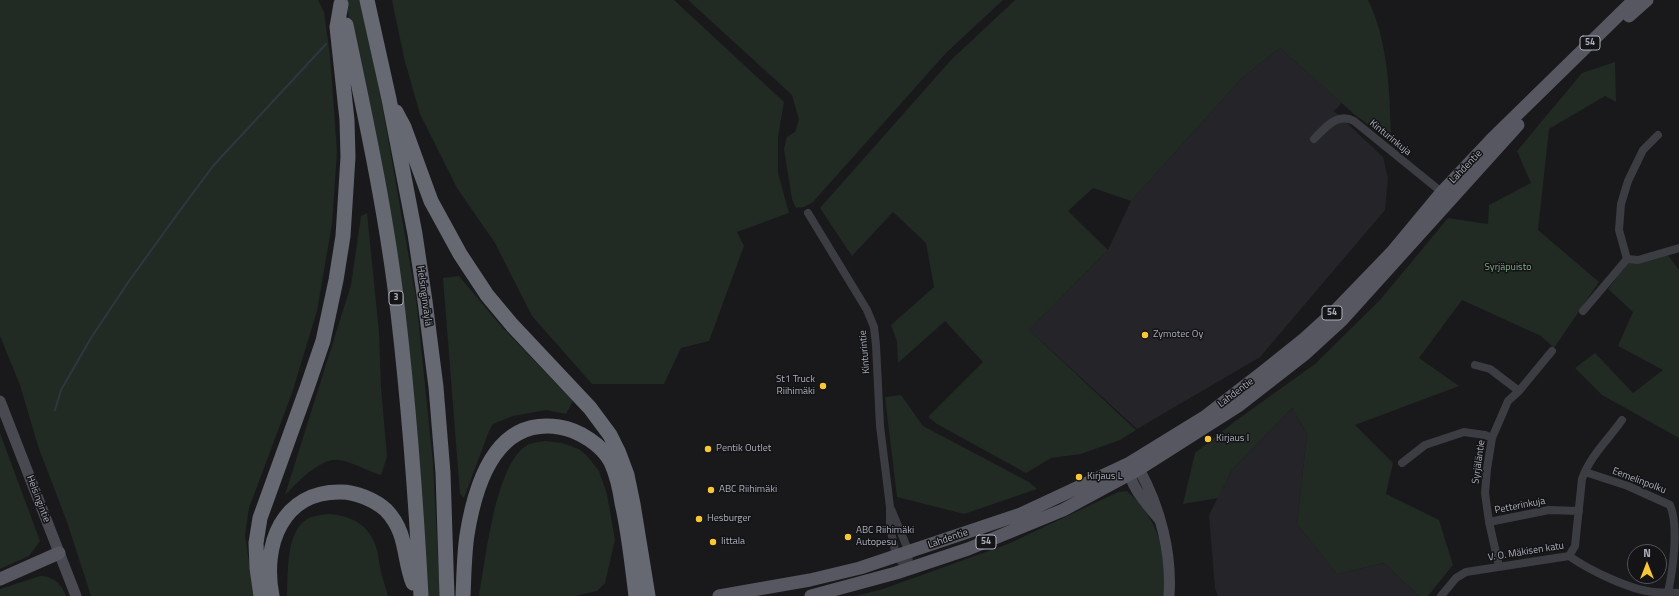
<!DOCTYPE html>
<html>
<head>
<meta charset="utf-8">
<style>
  body { margin:0 }
  #map { position:relative; width:1679px; height:596px; overflow:hidden; background:#19191c; font-family:"Titillium Web",sans-serif }
  canvas { display:block }
  .north { position:absolute; left:1627px; top:544px; width:40px; height:40px; box-sizing:border-box; background:#141417; border:1px solid #505259; border-radius:50%; rotate:0deg; font-size:11px; font-weight:700; line-height:16px; text-align:center; color:#abafbb }
  .north::after { content:''; display:block; margin:auto; width:14px; height:18px; background:#f8c735; clip-path:polygon(50% 0,100% 100%,50% 72%,0 100%) }
</style>
</head>
<body>
<div id="map">
<canvas width="1679" height="596"></canvas>
<div class="north">N</div>
</div>
<script>
const context = document.querySelector('canvas').getContext('2d');
context.lineJoin = 'round';
function fillPath(path, color) {
  context.fillStyle = color;
  context.fill(path, 'evenodd');
}
function stroke(path, color, width, dash) {
  context.strokeStyle = color;
  context.lineWidth = width;
  context.lineCap = dash ? 'butt' : 'round';
  context.setLineDash(dash || []);
  context.stroke(path);
}
function write(font, color, halo, rows, align = 'center') {
  context.font = font + ' "Titillium Web",sans-serif';
  context.lineWidth = 3;
  context.setLineDash([]);
  context.textBaseline = 'middle';
  context.strokeStyle = halo;
  context.fillStyle = color;
  for (const [text, x, y, turn = 0] of rows) {
    context.save();
    context.translate(x, y);
    context.rotate((+turn || 0) * Math.PI / 180);
    context.textAlign = isNaN(turn) ? turn : align;
    if (halo) context.strokeText(text, 0, 0);
    context.fillText(text, 0, 0);
    context.restore();
  }
}
const built = new Path2D(`
  M 1280,48 L 1342,103 L 1334,111 L 1383,157 L 1388,178 L 1385,210 L 1260,357 L 1137,429 L 1029,330 L 1108,250 L 1131,201 L 1243,77 Z
  M 1292,408 L 1307,434 L 1297,524 L 1337,574 L 1384,563 L 1419,596 L 1218,596 L 1215,588 L 1209,515 L 1232,470 Z`);
const green = new Path2D(`
  M 0,0 L 318,0 L 324,12 L 330,55 L 337,152 L 332,224 L 317,311 L 292,393 L 249,508 L 245,535 L 254,596 L 91,596 L 67,522 L 38,446 L 20,385 L 0,336 Z
  M 345,0 L 360,0 L 382,104 L 416,298 L 433,463 L 440,596 L 426,596 L 370,106 Z
  M 392,0 L 674,0 L 784,102 L 778,137 L 778,173 L 789,213 L 737,232 L 744,246 L 709,341 L 681,348 L 664,384 L 592,384 L 532,316 L 495,243 L 457,188 L 420,114 L 404,58 Z
  M 688,0 L 1003,0 L 946,53 L 813,202 L 804,207 L 796,208 L 792,199 L 784,149 L 787,137 L 795,132 L 799,120 L 792,95 Z
  M 1015,0 L 1368,0 C 1389,42 1390,97 1391,142 L 1354,114 L 1280,48 L 1243,77 L 1131,201 L 1093,188 L 1068,211 L 1108,250 L 1029,330 L 1136,430 L 1120,440 L 1081,454 L 1051,458 L 1026,473 L 937,424 L 928,417 L 983,362 L 945,321 L 898,363 L 897,341 L 891,325 L 934,287 L 926,243 L 893,212 L 852,256 L 820,208 L 951,60 Z
  M 1615,62 L 1616,102 L 1605,96 L 1549,129 L 1538,230 L 1599,282 L 1554,348 L 1541,336 L 1462,300 L 1419,358 L 1459,386 L 1355,425 L 1393,463 L 1386,494 L 1439,520 L 1453,565 L 1428,596 L 1419,596 L 1384,563 L 1337,574 L 1297,524 L 1307,434 L 1292,408 L 1232,470 L 1218,498 L 1183,504 L 1195,453 L 1234,422 L 1315,364 L 1380,300 L 1448,218 L 1488,224 L 1489,205 L 1531,183 L 1517,151 L 1582,73 Z
  M 367,213 L 379,332 L 381,387 L 387,457 L 381,475 C 367,471 353,462 339,460 C 321,457 297,483 285,495 L 351,285 L 361,216 Z
  M 1668,255 L 1679,270 L 1679,438 L 1602,395 L 1575,368 L 1595,353 L 1633,393 L 1663,370 L 1618,346 L 1633,312 L 1608,289 L 1629,261 Z
  M 459,276 L 502,327 L 573,401 L 566,414 L 546,410 L 513,416 L 493,424 L 489,431 L 464,498 L 460,494 L 443,278 Z
  M 901,395 L 923,426 L 1029,482 L 1037,489 L 964,514 L 897,497 L 885,397 Z
  M 0,433 L 40,541 L 29,556 L 0,569 Z
  M 545,441 L 562,443 L 579,449 L 587,456 L 599,471 L 607,494 L 615,540 L 605,583 L 597,591 L 575,596 L 479,596 C 486,558 494,475 522,449 C 528,443 537,442 545,441 Z
  M 1127,491 C 1162,523 1164,551 1166,596 L 856,596 L 883,589 L 1008,544 L 1118,492 Z
  M 328,514 C 352,515 371,526 377,550 C 379,557 379,565 381,572 C 383,580 386,588 388,596 L 287,596 C 288,575 286,539 302,523 C 309,516 319,515 328,514 Z
  M 40,576 C 54,576 61,584 66,596 L 0,596 L 0,589 Z`);
const stream = new Path2D(`
  M 55,410 L 61,390 L 91,338 L 129,281 L 173,220 L 213,166 L 326,44`);
const street = new Path2D(`
  M 1314,139 C 1325,128 1337,112 1354,121 L 1444,194
  M 808,213 L 867,310 L 874,327 L 876,345 L 880,426 L 890,507 L 890,526 L 896,556 L 908,569
  M 1627,259 L 1619,230 L 1621,204 L 1628,181 L 1643,150 L 1658,135
  M 1627,259 L 1638,260 L 1679,248
  M 1583,311 L 1627,259
  M 1475,365 L 1490,369 L 1519,391
  M 1402,463 L 1425,445 L 1464,432 L 1485,435 L 1492,438
  M 1585,472 L 1628,486 L 1670,505 C 1679,526 1673,570 1668,592
  M 891,509 L 909,552 L 908,569
  M 1489,522 L 1549,510 L 1579,511
  M 1569,556 C 1589,570 1630,590 1654,592 C 1662,593 1671,592 1679,593
  M 1499,566 L 1489,522 L 1485,493 L 1487,469 L 1492,438 L 1508,401 L 1519,391 L 1552,351
  M 1441,596 L 1456,578 L 1466,572 L 1569,556 L 1575,546 L 1582,479 C 1590,456 1608,440 1622,420`);
const secondary = new Path2D(`
  M 0,401 L 76,596
  M 1159,519 C 1146,503 1129,486 1128,464 L 1139,469 C 1160,507 1172,553 1169,596`);
const primary = new Path2D(`
  M 1629,16 L 1647,0
  M 0,579 L 59,553
  M 719,596 L 810,580 L 860,568 L 1021,514 L 1128,464 L 1206,416 L 1263,372 L 1304,339 L 1337,309 L 1393,251 L 1442,192 L 1492,139 L 1634,0
  M 811,596 L 896,573 L 968,549 L 1063,510 L 1139,469 L 1238,406 L 1306,353 L 1342,320 L 1518,125`);
const highway = new Path2D(`
  M 367,0 L 389,99 L 415,234 L 425,301 L 436,387 L 443,473 L 447,596
  M 346,25 C 366,120 387,216 398,313 C 409,407 416,501 421,596
  M 396,112 L 404,127 L 431,201 L 460,254 L 487,295 L 512,325 L 590,408 L 610,435 L 618,451 L 627,475 L 633,504 L 648,596
  M 261,596 L 257,568 L 256,543 L 260,518 L 307,388 L 323,341 L 336,280 L 343,236 L 348,157 L 347,120 L 337,27 L 341,4
  M 272,596 C 262,545 282,491 341,492 C 356,492 375,500 386,510 C 408,533 403,558 413,583
  M 463,596 C 464,576 464,555 467,535 C 475,485 495,417 559,427 C 579,430 602,445 611,462 C 617,475 620,489 622,503 C 629,533 632,565 636,596`);
const markers = [
  [1145,335,4,"#f8c735"],
  [823,386,4,"#f8c735"],
  [1208,439,4,"#f8c735"],
  [708,449,4,"#f8c735"],
  [1079,477,4,"#f8c735"],
  [711,490,4,"#f8c735"],
  [699,519,4,"#f8c735"],
  [848,537,4,"#f8c735"],
  [713,542,4,"#f8c735"]
];
const shields = [
  [1590,43,20],
  [396,298,14],
  [1332,313,20],
  [986,542,20]
];
const shieldNames = [
  ["54",1590,43],
  ["3",396,298],
  ["54",1332,313],
  ["54",986,542]
];
const streetNames = [
  ["Kinturinkuja",1390,138,39],
  ["Lahdentie",1466,167,-46],
  ["Helsinginväylä",424,296,82],
  ["Kinturintie",865,352,-95],
  ["Lahdentie",1236,393,-37],
  ["Syrjäläntie",1479,462,-82],
  ["Eemelinpolku",1639,481,21],
  ["Helsingintie",38,499,69],
  ["Petterinkuja",1520,506,-11],
  ["Lahdentie",948,539,-19],
  ["V. O. Mäkisen katu",1526,552,-9]
];
const parkNames = [
  ["Syrjäpuisto",1508,268]
];
const poiNames = [
  ["Zymotec Oy",1153,335],
  ["St1 Truck",815,380,"right"],
  ["Riihimäki",815,392,"right"],
  ["Kirjaus I",1216,439],
  ["Pentik Outlet",716,449],
  ["Kirjaus L",1087,477],
  ["ABC Riihimäki",719,490],
  ["Hesburger",707,519],
  ["ABC Riihimäki",856,531],
  ["Autopesu",856,543],
  ["Iittala",721,542]
];
fillPath(built, '#252529');
fillPath(green, '#212a23');
stroke(stream, '#2e3740', 2);
stroke(street, '#3c3c43', 8);
stroke(secondary, '#484951', 11);
stroke(primary, '#565760', 13);
stroke(highway, '#666872', 15);
for (const [x, y, r, color] of markers) {
  const dot = new Path2D();
  dot.arc(x, y, r, 0, 2 * Math.PI);
  context.fillStyle = color;
  context.fill(dot);
  stroke(dot, '#141417', 1.5);
}
for (const [x, y, w] of shields) {
  const box = new Path2D();
  box.roundRect(x - w / 2, y - 7, w, 14, 3);
  context.fillStyle = '#141417';
  context.fill(box);
  stroke(box, '#abafbb', 1);
}
write('bold 9px', '#abafbb', null, shieldNames);
write('10px', '#abafbb', '#141417', streetNames);
write('10px', '#82a787', '#141417', parkNames);
write('10px', '#abafbb', '#141417', poiNames, 'left');
</script>
</body>
</html>
